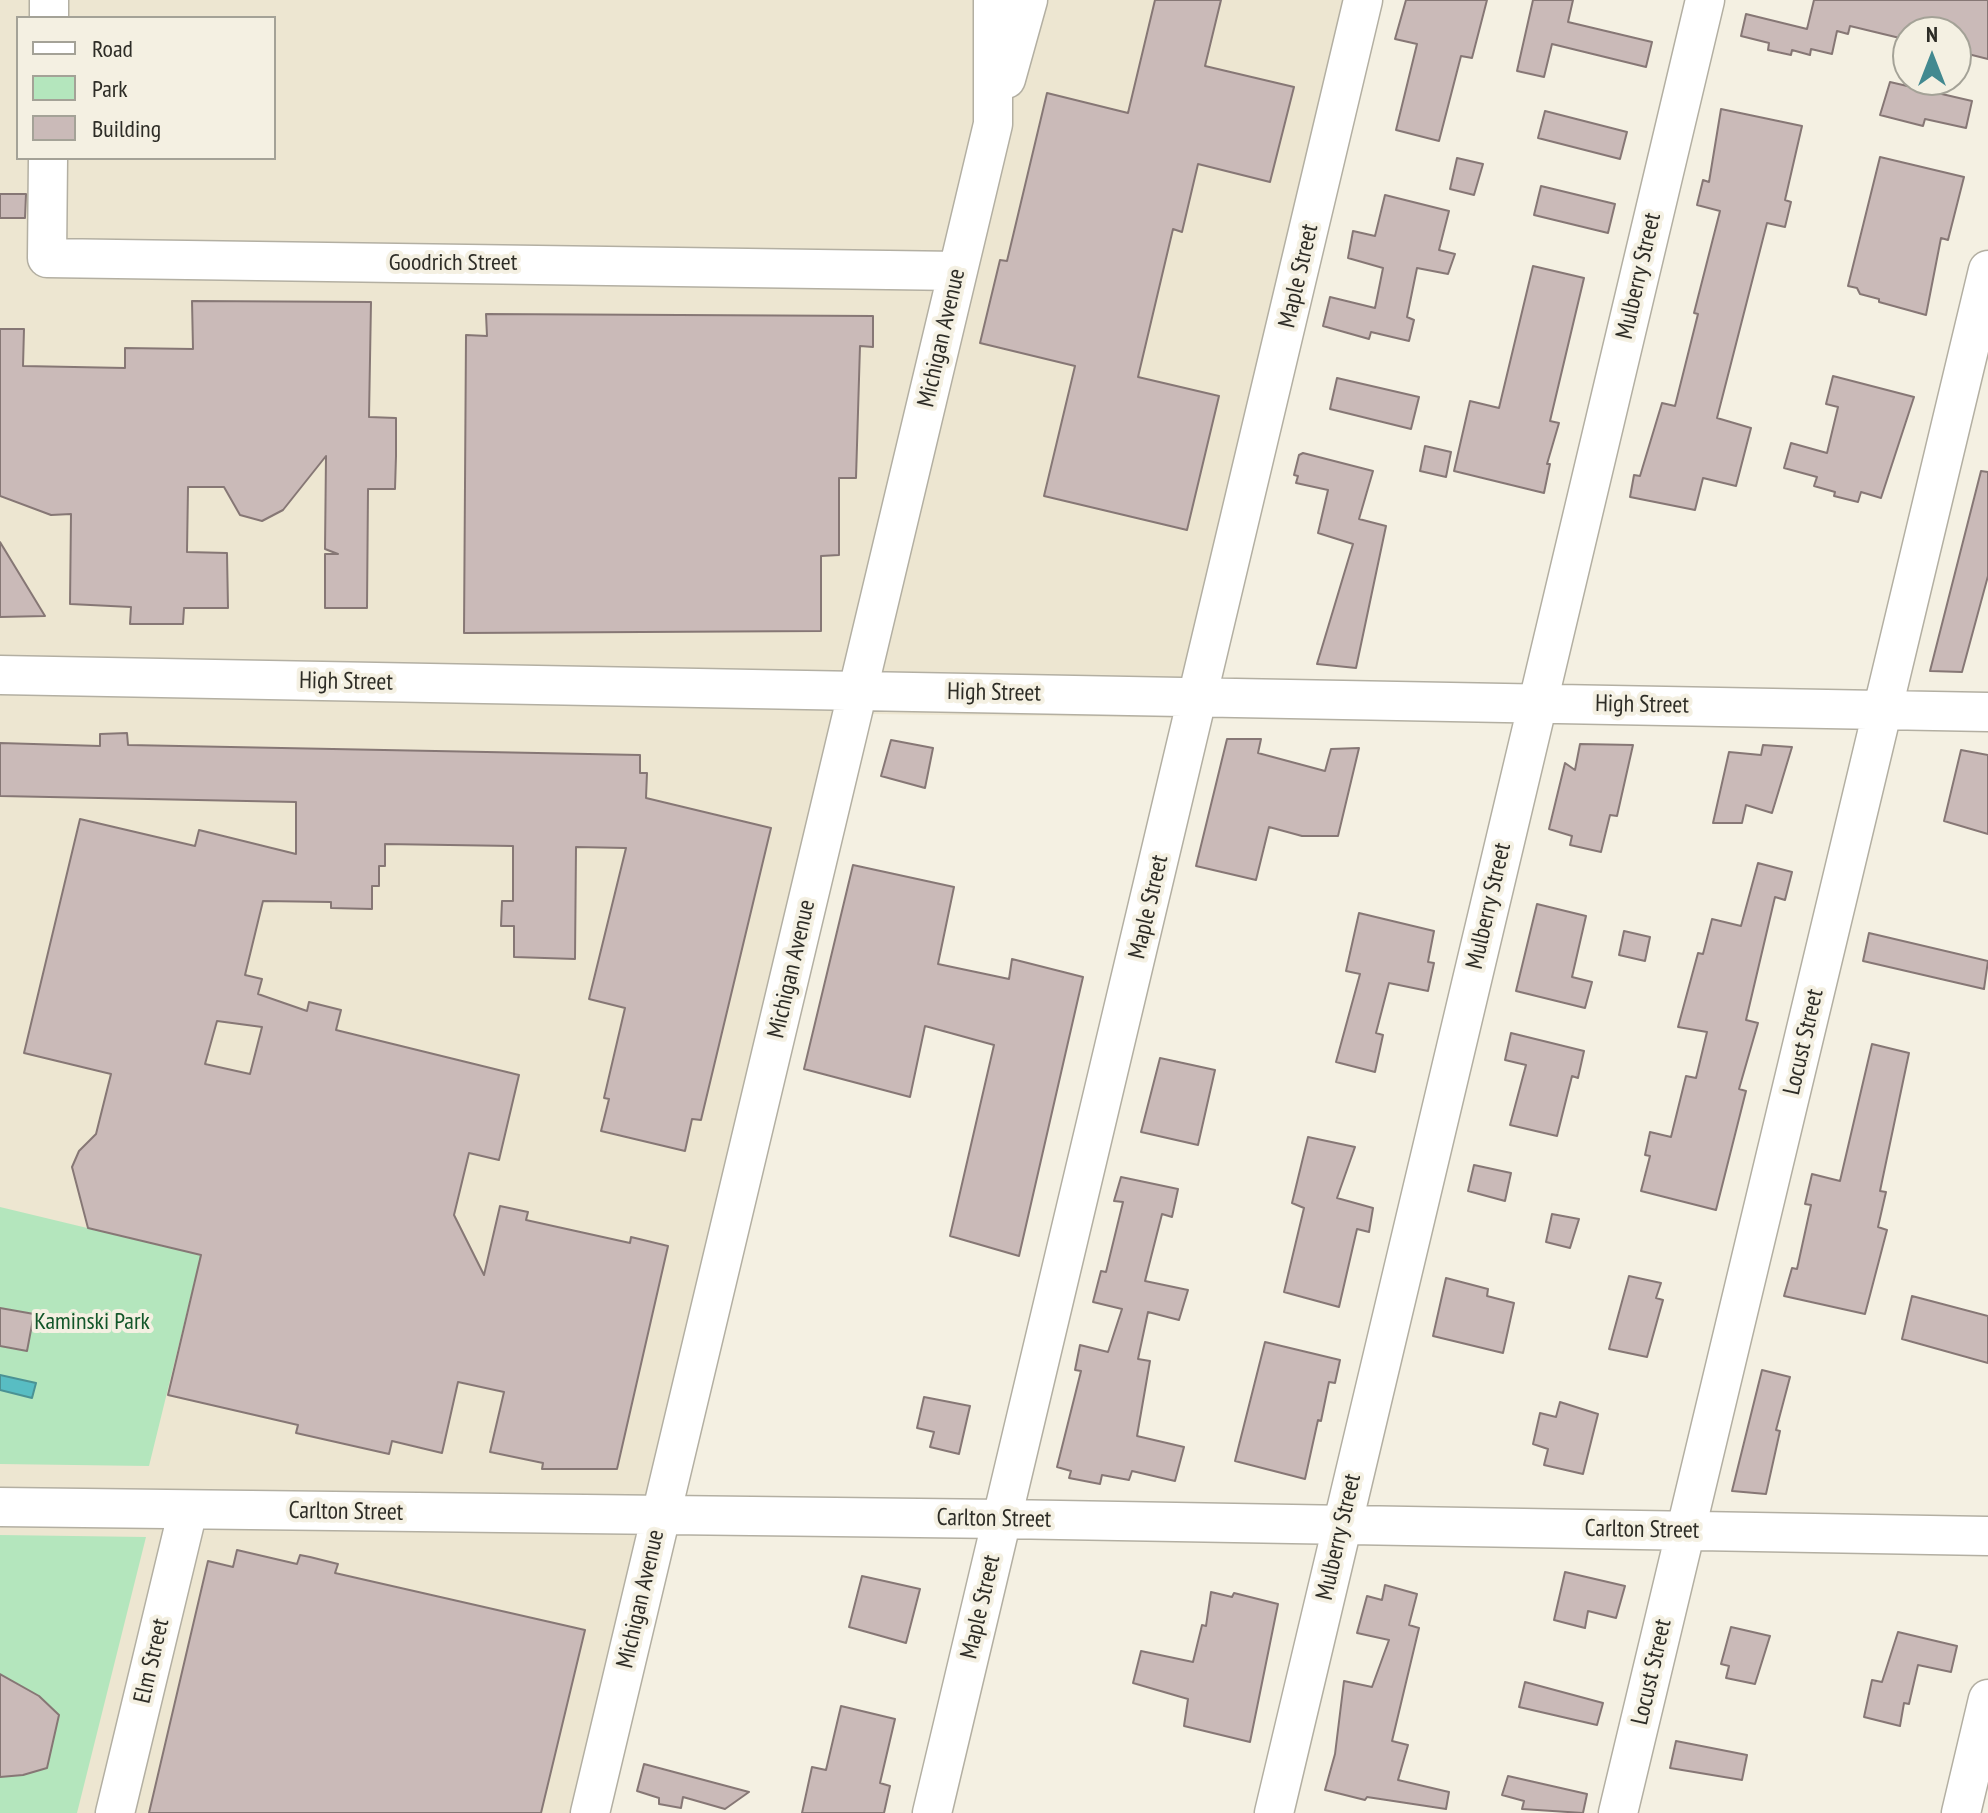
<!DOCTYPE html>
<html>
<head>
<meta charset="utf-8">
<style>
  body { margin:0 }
  #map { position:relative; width:1988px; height:1813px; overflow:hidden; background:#f4f0e2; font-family:"PT Sans Narrow",sans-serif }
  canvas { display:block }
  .legend { position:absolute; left:16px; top:16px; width:260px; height:144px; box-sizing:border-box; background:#f4f0e2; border:2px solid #a4a297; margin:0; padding:10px 14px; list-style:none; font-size:24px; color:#2d2c26 }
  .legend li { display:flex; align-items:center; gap:16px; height:40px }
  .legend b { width:40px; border:2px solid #a4a297 }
  .north { position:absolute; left:1892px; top:16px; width:80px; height:80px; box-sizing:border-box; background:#f4f0e2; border:2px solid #a4a297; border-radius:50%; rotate:0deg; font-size:22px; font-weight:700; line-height:32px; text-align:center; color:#2d2c26 }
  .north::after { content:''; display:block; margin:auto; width:28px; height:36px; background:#428990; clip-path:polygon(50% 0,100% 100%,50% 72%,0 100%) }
</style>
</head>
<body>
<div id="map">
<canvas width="1988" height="1813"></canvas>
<ul class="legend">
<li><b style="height:10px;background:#fff"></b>Road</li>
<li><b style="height:22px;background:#b4e6bd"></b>Park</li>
<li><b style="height:22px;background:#cabab8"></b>Building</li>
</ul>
<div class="north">N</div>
</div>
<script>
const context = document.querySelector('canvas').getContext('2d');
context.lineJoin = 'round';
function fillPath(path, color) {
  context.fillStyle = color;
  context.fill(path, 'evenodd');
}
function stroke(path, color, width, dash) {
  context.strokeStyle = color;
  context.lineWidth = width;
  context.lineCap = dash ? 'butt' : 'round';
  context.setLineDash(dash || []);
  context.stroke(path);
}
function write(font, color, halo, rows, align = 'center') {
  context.font = font + ' "PT Sans Narrow",sans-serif';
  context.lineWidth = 8;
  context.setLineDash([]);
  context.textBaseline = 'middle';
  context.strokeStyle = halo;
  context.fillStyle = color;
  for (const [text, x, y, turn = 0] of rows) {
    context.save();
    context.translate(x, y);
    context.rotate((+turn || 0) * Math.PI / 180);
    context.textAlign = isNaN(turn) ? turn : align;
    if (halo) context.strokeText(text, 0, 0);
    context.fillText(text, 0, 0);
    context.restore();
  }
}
const built = new Path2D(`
  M 0,0 L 1377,0 L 1208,718 L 869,714 L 607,1813 L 0,1813 ZM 18,18 L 274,18 L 274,158 L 18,158 Z`);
const green = new Path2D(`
  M 0,1207 L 162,1246 L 204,1242 L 149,1466 L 0,1464 Z
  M 0,1535 L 146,1537 L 77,1813 L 0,1813 L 0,1777 L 23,1775 L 47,1768 L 59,1715 L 39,1696 L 0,1674 Z`);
const water = new Path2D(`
  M 0,1375 L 36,1383 L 32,1398 L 0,1390 Z`);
const building = new Path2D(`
  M 1155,0 L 1221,0 L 1205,66 L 1294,87 L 1270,182 L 1198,164 L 1182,232 L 1173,229 L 1138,377 L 1219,396 L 1187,530 L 1044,496 L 1075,366 L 980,343 L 1000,260 L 1007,261 L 1047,93 L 1128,113 Z
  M 1406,0 L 1487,0 L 1472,58 L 1461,56 L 1439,141 L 1396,130 L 1417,44 L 1395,39 Z
  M 1533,0 L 1573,0 L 1568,22 L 1652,42 L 1646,67 L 1552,44 L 1544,77 L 1517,71 Z
  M 1814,0 L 1988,0 L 1988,59 L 1956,51 L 1956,32 L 1908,32 L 1908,40 L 1850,26 L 1848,34 L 1837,31 L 1832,54 L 1811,49 L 1810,55 L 1792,50 L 1791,55 L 1768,50 L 1769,43 L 1741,36 L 1746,14 L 1807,29 Z
  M 1890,82 L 1972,101 L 1966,128 L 1925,119 L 1923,126 L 1880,115 Z
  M 1721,109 L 1802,126 L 1785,200 L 1791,202 L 1785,227 L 1767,223 L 1717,418 L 1751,428 L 1736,486 L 1703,478 L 1695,510 L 1630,497 L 1634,475 L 1640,476 L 1662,403 L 1675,406 L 1698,314 L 1694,313 L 1720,211 L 1697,205 L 1703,180 L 1709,182 Z
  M 1545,111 L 1627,132 L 1620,159 L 1538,138 Z
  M 1880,157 L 1964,177 L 1948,240 L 1941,238 L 1926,315 L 1879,302 L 1879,299 L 1860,294 L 1857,288 L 1848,286 Z
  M 1457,158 L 1483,164 L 1474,195 L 1450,189 Z
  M 1541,186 L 1615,204 L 1608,233 L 1534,215 Z
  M 0,194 L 26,194 L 25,218 L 0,218 Z
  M 1385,195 L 1449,211 L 1439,250 L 1455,254 L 1448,274 L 1417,268 L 1407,317 L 1414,320 L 1409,341 L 1371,332 L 1369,339 L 1323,326 L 1330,297 L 1375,308 L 1383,268 L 1348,258 L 1353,231 L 1375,236 Z
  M 1533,266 L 1584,278 L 1550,421 L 1559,423 L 1547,464 L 1550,464 L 1544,493 L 1454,471 L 1470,401 L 1499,408 Z
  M 192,301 L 371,302 L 369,417 L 396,418 L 396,456 L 395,489 L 368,489 L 367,608 L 325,608 L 325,554 L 338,554 L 325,549 L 326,456 L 283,510 L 262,521 L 240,515 L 224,487 L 188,487 L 187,552 L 227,553 L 228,608 L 184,608 L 183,624 L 130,624 L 131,607 L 70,604 L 71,514 L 51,515 L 0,496 L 0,329 L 24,329 L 23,366 L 125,368 L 125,348 L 193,349 Z
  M 486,314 L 873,316 L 873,347 L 860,346 L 856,478 L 839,478 L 839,555 L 821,556 L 821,631 L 464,633 L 466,335 L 487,336 Z
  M 1833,376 L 1914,397 L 1881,498 L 1861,492 L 1858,502 L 1834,496 L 1835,492 L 1814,486 L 1817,477 L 1784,468 L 1791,443 L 1827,453 L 1838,407 L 1826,404 Z
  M 1337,378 L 1419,397 L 1411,429 L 1330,409 Z
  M 1425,446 L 1451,452 L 1446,477 L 1420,471 Z
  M 1303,453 L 1373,471 L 1359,519 L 1386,526 L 1356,668 L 1317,664 L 1353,544 L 1318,533 L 1328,490 L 1296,483 L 1298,476 L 1294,475 L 1299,455 Z
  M 1981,471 L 1988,472 L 1988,576 L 1962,672 L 1930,671 Z
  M 0,542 L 45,616 L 0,617 Z
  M 127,733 L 128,745 L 640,755 L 640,773 L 647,773 L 646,798 L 771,828 L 701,1120 L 692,1119 L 685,1151 L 601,1131 L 609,1099 L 604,1098 L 625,1008 L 589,999 L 626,848 L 576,847 L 575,959 L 514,957 L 514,926 L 501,926 L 502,901 L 513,901 L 513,846 L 385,844 L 385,866 L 379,866 L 379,886 L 372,886 L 372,909 L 331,908 L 331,902 L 263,901 L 245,975 L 262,979 L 258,994 L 307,1011 L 309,1002 L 341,1010 L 336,1030 L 519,1075 L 499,1160 L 469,1153 L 454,1215 L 484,1275 L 500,1206 L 528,1212 L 526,1220 L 630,1243 L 631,1237 L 668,1246 L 617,1469 L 542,1469 L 543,1463 L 490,1452 L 504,1392 L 458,1382 L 442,1453 L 392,1441 L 389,1454 L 296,1433 L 298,1425 L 168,1395 L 201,1255 L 88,1228 L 72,1167 L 79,1151 L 96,1134 L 111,1074 L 24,1053 L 80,819 L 195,846 L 199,830 L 296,854 L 296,802 L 0,796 L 0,743 L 100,746 L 100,734 ZM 217,1021 L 262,1027 L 250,1074 L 205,1064 Z
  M 1227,739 L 1261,739 L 1258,753 L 1325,771 L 1331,749 L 1359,748 L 1338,836 L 1302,836 L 1269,827 L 1256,880 L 1196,866 Z
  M 891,740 L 933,748 L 925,788 L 881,776 Z
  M 1580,744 L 1633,745 L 1617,816 L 1610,815 L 1601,852 L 1570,845 L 1572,836 L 1549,829 L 1565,763 L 1575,770 Z
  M 1763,745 L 1792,747 L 1772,813 L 1746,805 L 1742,823 L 1713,823 L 1729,752 L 1761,755 Z
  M 1961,750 L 1988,755 L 1988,834 L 1944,821 Z
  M 1758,863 L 1792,872 L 1785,900 L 1775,897 L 1746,1020 L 1758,1023 L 1739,1089 L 1746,1091 L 1716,1210 L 1641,1191 L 1650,1156 L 1645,1155 L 1650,1132 L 1671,1137 L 1686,1076 L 1696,1078 L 1707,1032 L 1678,1027 L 1698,953 L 1703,954 L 1712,919 L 1741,926 Z
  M 853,865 L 954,887 L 938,964 L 1009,979 L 1012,959 L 1083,977 L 1019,1256 L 950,1236 L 994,1045 L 925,1026 L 910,1097 L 804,1069 Z
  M 1537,904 L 1586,916 L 1572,977 L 1592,982 L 1585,1008 L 1516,991 Z
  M 1359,913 L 1434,931 L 1428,962 L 1434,963 L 1428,991 L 1389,983 L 1376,1033 L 1383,1035 L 1375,1072 L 1336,1062 L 1360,974 L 1346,971 Z
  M 1624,931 L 1650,937 L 1645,961 L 1619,955 Z
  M 1869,933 L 1988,961 L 1984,989 L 1863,961 Z
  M 1511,1033 L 1584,1051 L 1578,1078 L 1572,1076 L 1557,1136 L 1510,1125 L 1526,1065 L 1505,1060 Z
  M 1872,1044 L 1909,1053 L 1880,1191 L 1886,1192 L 1878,1227 L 1887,1230 L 1865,1314 L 1784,1296 L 1792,1268 L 1797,1269 L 1811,1205 L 1805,1204 L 1812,1174 L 1840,1181 Z
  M 1160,1058 L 1215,1070 L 1198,1145 L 1141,1132 Z
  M 1308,1137 L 1355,1147 L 1337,1198 L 1373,1208 L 1369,1232 L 1357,1229 L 1339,1307 L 1284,1292 L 1304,1208 L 1292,1203 Z
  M 1474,1165 L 1511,1173 L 1505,1201 L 1468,1191 Z
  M 1121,1177 L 1178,1189 L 1172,1217 L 1162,1214 L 1145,1281 L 1188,1290 L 1179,1320 L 1148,1312 L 1138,1359 L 1150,1361 L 1137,1436 L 1184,1447 L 1175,1481 L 1132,1471 L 1129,1480 L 1102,1475 L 1100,1484 L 1069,1478 L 1071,1471 L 1057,1467 L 1081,1371 L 1075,1370 L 1080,1345 L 1108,1352 L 1122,1309 L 1093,1302 L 1101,1271 L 1106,1272 L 1123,1202 L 1114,1201 Z
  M 1552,1214 L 1579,1219 L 1570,1248 L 1546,1242 Z
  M 1629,1276 L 1661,1283 L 1656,1298 L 1663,1300 L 1647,1357 L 1609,1349 Z
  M 1446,1278 L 1488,1289 L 1487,1296 L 1514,1303 L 1503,1353 L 1433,1336 Z
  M 1912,1296 L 1988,1316 L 1988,1363 L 1902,1339 Z
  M 0,1308 L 34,1314 L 27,1351 L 0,1346 Z
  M 1265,1342 L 1340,1360 L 1335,1383 L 1329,1382 L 1321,1421 L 1318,1420 L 1305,1479 L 1235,1461 Z
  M 1762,1370 L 1790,1377 L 1776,1430 L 1780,1431 L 1766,1494 L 1732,1491 Z
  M 924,1397 L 970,1406 L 959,1454 L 930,1447 L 934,1432 L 917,1428 Z
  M 1560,1402 L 1598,1414 L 1583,1474 L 1544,1465 L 1548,1449 L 1533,1444 L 1540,1413 L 1556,1417 Z
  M 237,1550 L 297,1564 L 300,1555 L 310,1557 L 338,1564 L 335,1573 L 585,1630 L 541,1813 L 149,1813 L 208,1561 L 233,1567 Z
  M 1565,1572 L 1625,1586 L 1616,1618 L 1588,1611 L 1585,1628 L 1554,1620 Z
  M 862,1576 L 920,1589 L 906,1643 L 849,1627 Z
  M 1385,1585 L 1417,1594 L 1409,1625 L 1419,1628 L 1392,1741 L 1408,1745 L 1398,1780 L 1449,1792 L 1446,1809 L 1367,1797 L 1365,1800 L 1325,1790 L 1335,1754 L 1344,1681 L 1372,1687 L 1389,1640 L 1357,1633 L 1367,1596 L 1382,1600 Z
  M 1211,1592 L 1232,1597 L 1234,1593 L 1278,1604 L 1250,1742 L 1184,1726 L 1188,1699 L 1133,1683 L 1141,1651 L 1193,1662 L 1202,1625 L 1206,1626 Z
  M 1731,1627 L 1770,1636 L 1755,1684 L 1726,1678 L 1729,1666 L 1721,1664 Z
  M 1898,1632 L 1957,1646 L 1951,1672 L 1918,1665 L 1909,1704 L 1904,1703 L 1900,1726 L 1864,1717 L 1872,1680 L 1882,1682 Z
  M 0,1674 L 39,1696 L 59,1715 L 47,1768 L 23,1775 L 0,1777 Z
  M 1525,1682 L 1603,1703 L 1597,1725 L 1519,1707 Z
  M 841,1706 L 895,1719 L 880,1783 L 890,1786 L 884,1813 L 802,1813 L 812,1767 L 826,1770 Z
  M 1676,1741 L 1747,1755 L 1742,1780 L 1670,1768 Z
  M 644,1764 L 749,1792 L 725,1809 L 683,1797 L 681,1808 L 659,1804 L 659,1798 L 637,1791 Z
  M 1508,1776 L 1587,1794 L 1583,1813 L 1522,1809 L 1524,1801 L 1502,1795 Z`);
const minor = new Path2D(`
  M 49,18 L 49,0
  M 1006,79 L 1028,0
  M 48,158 L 47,258 L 958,271
  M 0,675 L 1988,712
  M 0,1507 L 1002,1519 L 1988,1536
  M 115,1813 L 188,1510
  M 590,1813 L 993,124 L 993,0
  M 932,1813 L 1363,0
  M 1274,1813 L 1705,0
  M 1618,1813 L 1988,270
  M 1961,1813 L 1988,1699`);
const streetNames = [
  ["Goodrich Street",453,263],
  ["Maple Street",1299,276,-77],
  ["Mulberry Street",1639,276,-77],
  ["Michigan Avenue",942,338,-77],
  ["High Street",346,682,1],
  ["High Street",994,693,1],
  ["High Street",1642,705,1],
  ["Mulberry Street",1489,906,-77],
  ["Maple Street",1149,907,-77],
  ["Michigan Avenue",792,969,-77],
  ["Locust Street",1804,1042,-77],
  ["Carlton Street",346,1512,1],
  ["Carlton Street",994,1519,1],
  ["Carlton Street",1642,1530,1],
  ["Mulberry Street",1339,1537,-77],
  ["Michigan Avenue",641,1599,-77],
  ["Maple Street",981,1607,-77],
  ["Elm Street",152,1661,-77],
  ["Locust Street",1652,1672,-77]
];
const parkNames = [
  ["Kaminski Park",92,1322]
];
fillPath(built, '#ede6d1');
fillPath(green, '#b4e6bd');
fillPath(water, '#58bdc3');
stroke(water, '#4b9294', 2);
fillPath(building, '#cabab8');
stroke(building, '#867775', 2);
stroke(minor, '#b3afa2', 41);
stroke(minor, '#fff', 38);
write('24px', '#2d2c26', '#f4f0e2', streetNames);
write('24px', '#125629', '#f4f0e2', parkNames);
</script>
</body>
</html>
